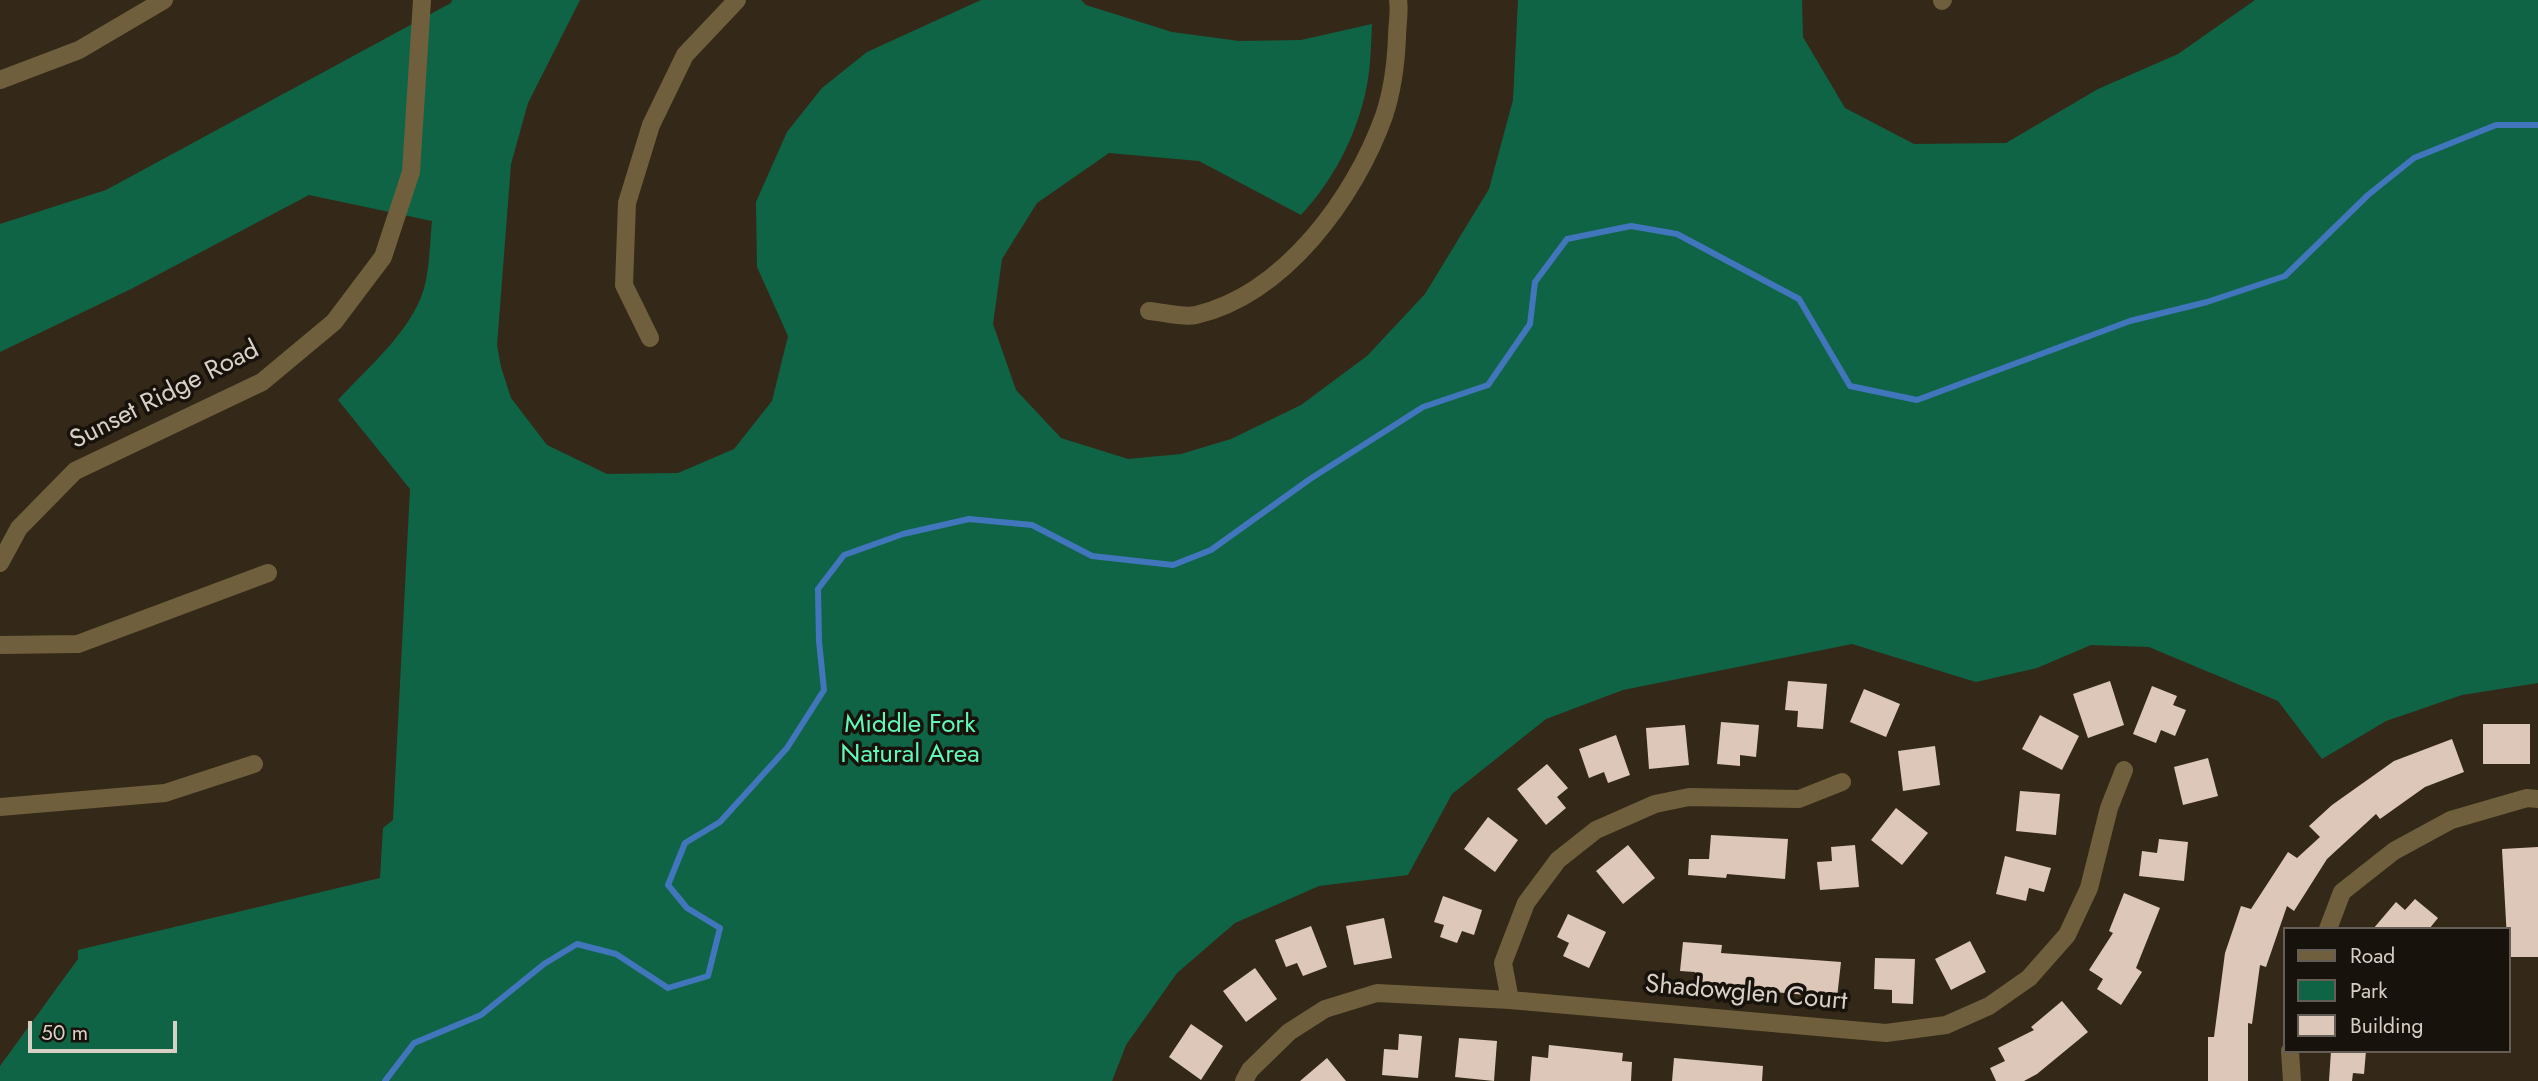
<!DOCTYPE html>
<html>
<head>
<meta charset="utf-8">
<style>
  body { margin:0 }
  #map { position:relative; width:2538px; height:1081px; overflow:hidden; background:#342918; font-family:Jost,sans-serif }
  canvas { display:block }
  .legend { position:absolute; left:2283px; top:927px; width:228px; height:126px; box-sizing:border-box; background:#17120b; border:2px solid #645e56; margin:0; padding:9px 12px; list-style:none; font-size:21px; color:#d8d0c6 }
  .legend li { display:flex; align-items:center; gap:14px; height:35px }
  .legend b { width:35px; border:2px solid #645e56 }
  .scale { position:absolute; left:28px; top:1021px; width:149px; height:32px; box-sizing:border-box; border:4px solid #d8d0c6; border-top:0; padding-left:9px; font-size:21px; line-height:24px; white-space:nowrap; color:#d8d0c6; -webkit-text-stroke:5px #17120b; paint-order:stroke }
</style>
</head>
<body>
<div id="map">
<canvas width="2538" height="1081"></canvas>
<ul class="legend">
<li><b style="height:9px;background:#705f3c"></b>Road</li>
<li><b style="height:19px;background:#106446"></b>Park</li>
<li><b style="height:19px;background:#ddc7b8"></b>Building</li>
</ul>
<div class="scale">50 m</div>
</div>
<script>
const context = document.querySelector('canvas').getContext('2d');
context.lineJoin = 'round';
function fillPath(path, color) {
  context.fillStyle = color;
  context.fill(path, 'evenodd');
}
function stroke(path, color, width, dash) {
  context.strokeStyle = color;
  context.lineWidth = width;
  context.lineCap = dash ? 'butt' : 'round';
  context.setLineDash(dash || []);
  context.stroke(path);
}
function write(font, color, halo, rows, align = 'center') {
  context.font = font + ' Jost,sans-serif';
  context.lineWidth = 7;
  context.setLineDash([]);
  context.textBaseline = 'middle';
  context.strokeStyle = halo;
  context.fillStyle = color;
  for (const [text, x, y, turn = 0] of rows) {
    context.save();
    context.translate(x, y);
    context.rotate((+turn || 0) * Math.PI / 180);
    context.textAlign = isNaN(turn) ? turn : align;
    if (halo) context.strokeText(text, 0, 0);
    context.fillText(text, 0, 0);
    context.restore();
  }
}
const green = new Path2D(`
  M 452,0 L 580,0 L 528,103 L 511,164 L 497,345 L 501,367 L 511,398 L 547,445 L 607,474 L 678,473 L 734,449 L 772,401 L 788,336 L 757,267 L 756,202 L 787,132 L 822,88 L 867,52 L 981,0 L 1081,0 L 1086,5 L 1172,32 L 1239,41 L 1301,40 L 1372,24 C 1371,42 1371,61 1368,79 C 1360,129 1335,179 1301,215 L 1199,161 L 1109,153 L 1037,203 L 1002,259 L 993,324 L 1016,390 L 1061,438 L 1128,459 L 1181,454 L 1231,439 L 1301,405 L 1367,356 L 1425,294 L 1489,189 L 1513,100 L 1518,0 L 1802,0 L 1803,37 L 1845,108 L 1914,144 L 2006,143 L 2098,89 L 2178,54 L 2255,0 L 2538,0 L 2538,683 L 2462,695 L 2386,721 L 2322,759 L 2278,701 L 2149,647 L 2091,645 L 2037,668 L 1976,682 L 1852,644 L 1623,690 L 1546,719 L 1452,794 L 1408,875 L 1319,886 L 1235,923 L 1177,973 L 1126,1045 L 1112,1081 L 0,1081 L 0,1066 L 78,959 L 78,950 L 380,878 L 383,828 L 393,820 L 410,489 L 338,400 C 368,367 418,326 426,280 C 430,261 430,240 432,221 L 309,195 L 131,289 L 0,352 L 0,224 L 106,190 L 451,3 Z`);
const stream = new Path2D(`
  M 385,1081 L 414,1043 L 481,1015 L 544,964 L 577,944 L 616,954 L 668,988 L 708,976 L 720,928 L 687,908 L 668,885 L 685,843 L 720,822 L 787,748 L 824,690 L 819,641 L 818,589 L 844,555 L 903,534 L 969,519 L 1032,525 L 1092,556 L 1173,565 L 1211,550 L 1310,479 L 1423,407 L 1488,385 L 1530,324 L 1535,282 L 1567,239 L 1631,226 L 1677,234 L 1799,299 L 1850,386 L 1917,400 L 2130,321 L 2207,302 L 2285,276 L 2368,195 L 2414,158 L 2496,125 L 2538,125`);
const building = new Path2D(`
  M 1788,681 L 1827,684 L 1823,729 L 1797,727 L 1798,711 L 1785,710 Z
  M 2110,681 L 2124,725 L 2088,738 L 2073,694 Z
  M 2152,686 L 2177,696 L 2173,705 L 2186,710 L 2175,736 L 2161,730 L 2156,743 L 2133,734 Z
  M 1864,689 L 1900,704 L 1886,737 L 1850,722 Z
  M 2040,715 L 2079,736 L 2062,770 L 2022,749 Z
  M 1721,722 L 1759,725 L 1756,757 L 1740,755 L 1740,766 L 1717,764 Z
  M 2483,724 L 2530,724 L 2530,764 L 2483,764 Z
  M 1685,725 L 1689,765 L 1649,769 L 1646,728 Z
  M 1616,735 L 1630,775 L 1608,783 L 1604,772 L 1589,778 L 1579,749 Z
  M 2452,739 L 2464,772 L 2425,787 L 2380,819 L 2376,814 L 2327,859 L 2294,911 L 2287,906 L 2266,967 L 2260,965 L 2252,1024 L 2248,1023 L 2248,1081 L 2208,1081 L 2208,1037 L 2214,1037 L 2225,953 L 2241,906 L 2251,909 L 2288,852 L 2297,858 L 2320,837 L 2309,826 L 2332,805 L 2394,761 Z
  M 1935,746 L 1940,785 L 1903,791 L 1898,751 Z
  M 2208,758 L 2218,796 L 2183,805 L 2174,767 Z
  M 1547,764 L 1568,788 L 1557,797 L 1566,808 L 1546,825 L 1517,789 Z
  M 2020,791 L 2060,794 L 2056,835 L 2016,831 Z
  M 1896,808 L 1928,833 L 1902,865 L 1871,840 Z
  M 1488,817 L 1518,840 L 1495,872 L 1464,849 Z
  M 1711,835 L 1788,839 L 1785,879 L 1727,874 L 1726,878 L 1688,875 L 1689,859 L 1709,859 Z
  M 2159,839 L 2188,842 L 2184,881 L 2139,876 L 2142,851 L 2157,853 Z
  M 1628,845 L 1655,878 L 1623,904 L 1596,871 Z
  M 1855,845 L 1859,887 L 1820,890 L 1817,862 L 1832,861 L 1831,847 Z
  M 2538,847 L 2538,957 L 2508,957 L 2502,849 Z
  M 2005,856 L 2051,868 L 2044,892 L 2029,888 L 2026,901 L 1996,894 Z
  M 2124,893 L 2160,908 L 2136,968 L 2142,972 L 2121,1005 L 2097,989 L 2103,979 L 2089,970 L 2113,933 L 2109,931 Z
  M 1443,896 L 1482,910 L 1474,935 L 1462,931 L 1457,943 L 1440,937 L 1444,925 L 1434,922 Z
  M 2415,899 L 2438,918 L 2429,929 L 2373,929 L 2396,902 L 2405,910 Z
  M 1568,914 L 1606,932 L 1589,968 L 1563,956 L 1569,943 L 1557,937 Z
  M 1384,918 L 1392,958 L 1354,965 L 1346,926 Z
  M 1311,926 L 1327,967 L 1303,976 L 1297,963 L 1286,967 L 1275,940 Z
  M 1970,941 L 1986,972 L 1951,990 L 1935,959 Z
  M 1683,942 L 1722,945 L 1721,953 L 1841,962 L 1837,998 L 1774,992 L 1773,996 L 1693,987 L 1695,972 L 1680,971 Z
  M 1875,958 L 1915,959 L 1913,1004 L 1892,1003 L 1892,990 L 1874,989 Z
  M 1255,968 L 1277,999 L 1246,1022 L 1223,991 Z
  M 2062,1001 L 2088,1032 L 2037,1074 L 2024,1081 L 1996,1081 L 1990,1068 L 2005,1061 L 1998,1048 L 2034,1030 L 2031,1027 Z
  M 1191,1024 L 1223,1046 L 1201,1080 L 1169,1057 Z
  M 1399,1034 L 1422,1036 L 1418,1078 L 1382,1075 L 1384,1049 L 1398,1050 Z
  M 1459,1038 L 1497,1041 L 1494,1081 L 1455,1077 Z
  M 1549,1045 L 1623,1053 L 1622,1061 L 1632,1062 L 1631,1081 L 1530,1081 L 1532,1056 L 1548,1058 Z
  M 2331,1051 L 2366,1051 L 2364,1074 L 2353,1073 L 2352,1081 L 2329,1081 Z
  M 1327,1058 L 1346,1081 L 1300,1081 Z
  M 1674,1058 L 1763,1066 L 1762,1081 L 1672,1081 Z`);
const minor = new Path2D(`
  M 1942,1 L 1943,0
  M 0,80 L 79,50 L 164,0
  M 1149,311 C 1163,312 1183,318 1196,315 C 1285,294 1355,197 1384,116 C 1392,92 1396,63 1397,37 C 1397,25 1400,12 1398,0
  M 650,338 L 624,285 L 627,203 L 651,125 L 685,55 L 737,0
  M 0,563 L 19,528 L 75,471 L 262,382 L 334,322 L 383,257 L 411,172 L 422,0
  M 0,645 L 78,644 L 268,573
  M 0,807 L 165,793 L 254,764
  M 2328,929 L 2342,892 L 2394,851 L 2451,820 L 2527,798 L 2538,799
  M 1510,1000 L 1503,963 L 1526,903 L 1558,860 L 1596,830 L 1655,804 L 1689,797 L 1799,799 L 1842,782
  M 2290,1051 L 2292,1081
  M 1244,1081 L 1250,1070 L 1289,1032 L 1325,1009 L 1377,993 L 1510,1000 L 1886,1033 L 1946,1025 L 1989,1006 L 2029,978 L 2067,935 L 2089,888 L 2109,808 L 2124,770`);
const streetNames = [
  ["Sunset Ridge Road",165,396,-27],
  ["Shadowglen Court",1746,994,5]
];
const parkNames = [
  ["Middle Fork",910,726],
  ["Natural Area",910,756]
];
fillPath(green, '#106446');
stroke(stream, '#4176bd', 6);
fillPath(building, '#ddc7b8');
stroke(minor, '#705f3c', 18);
write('26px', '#d8d0c6', '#17120b', streetNames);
write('26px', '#62f7b9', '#17120b', parkNames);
</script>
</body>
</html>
